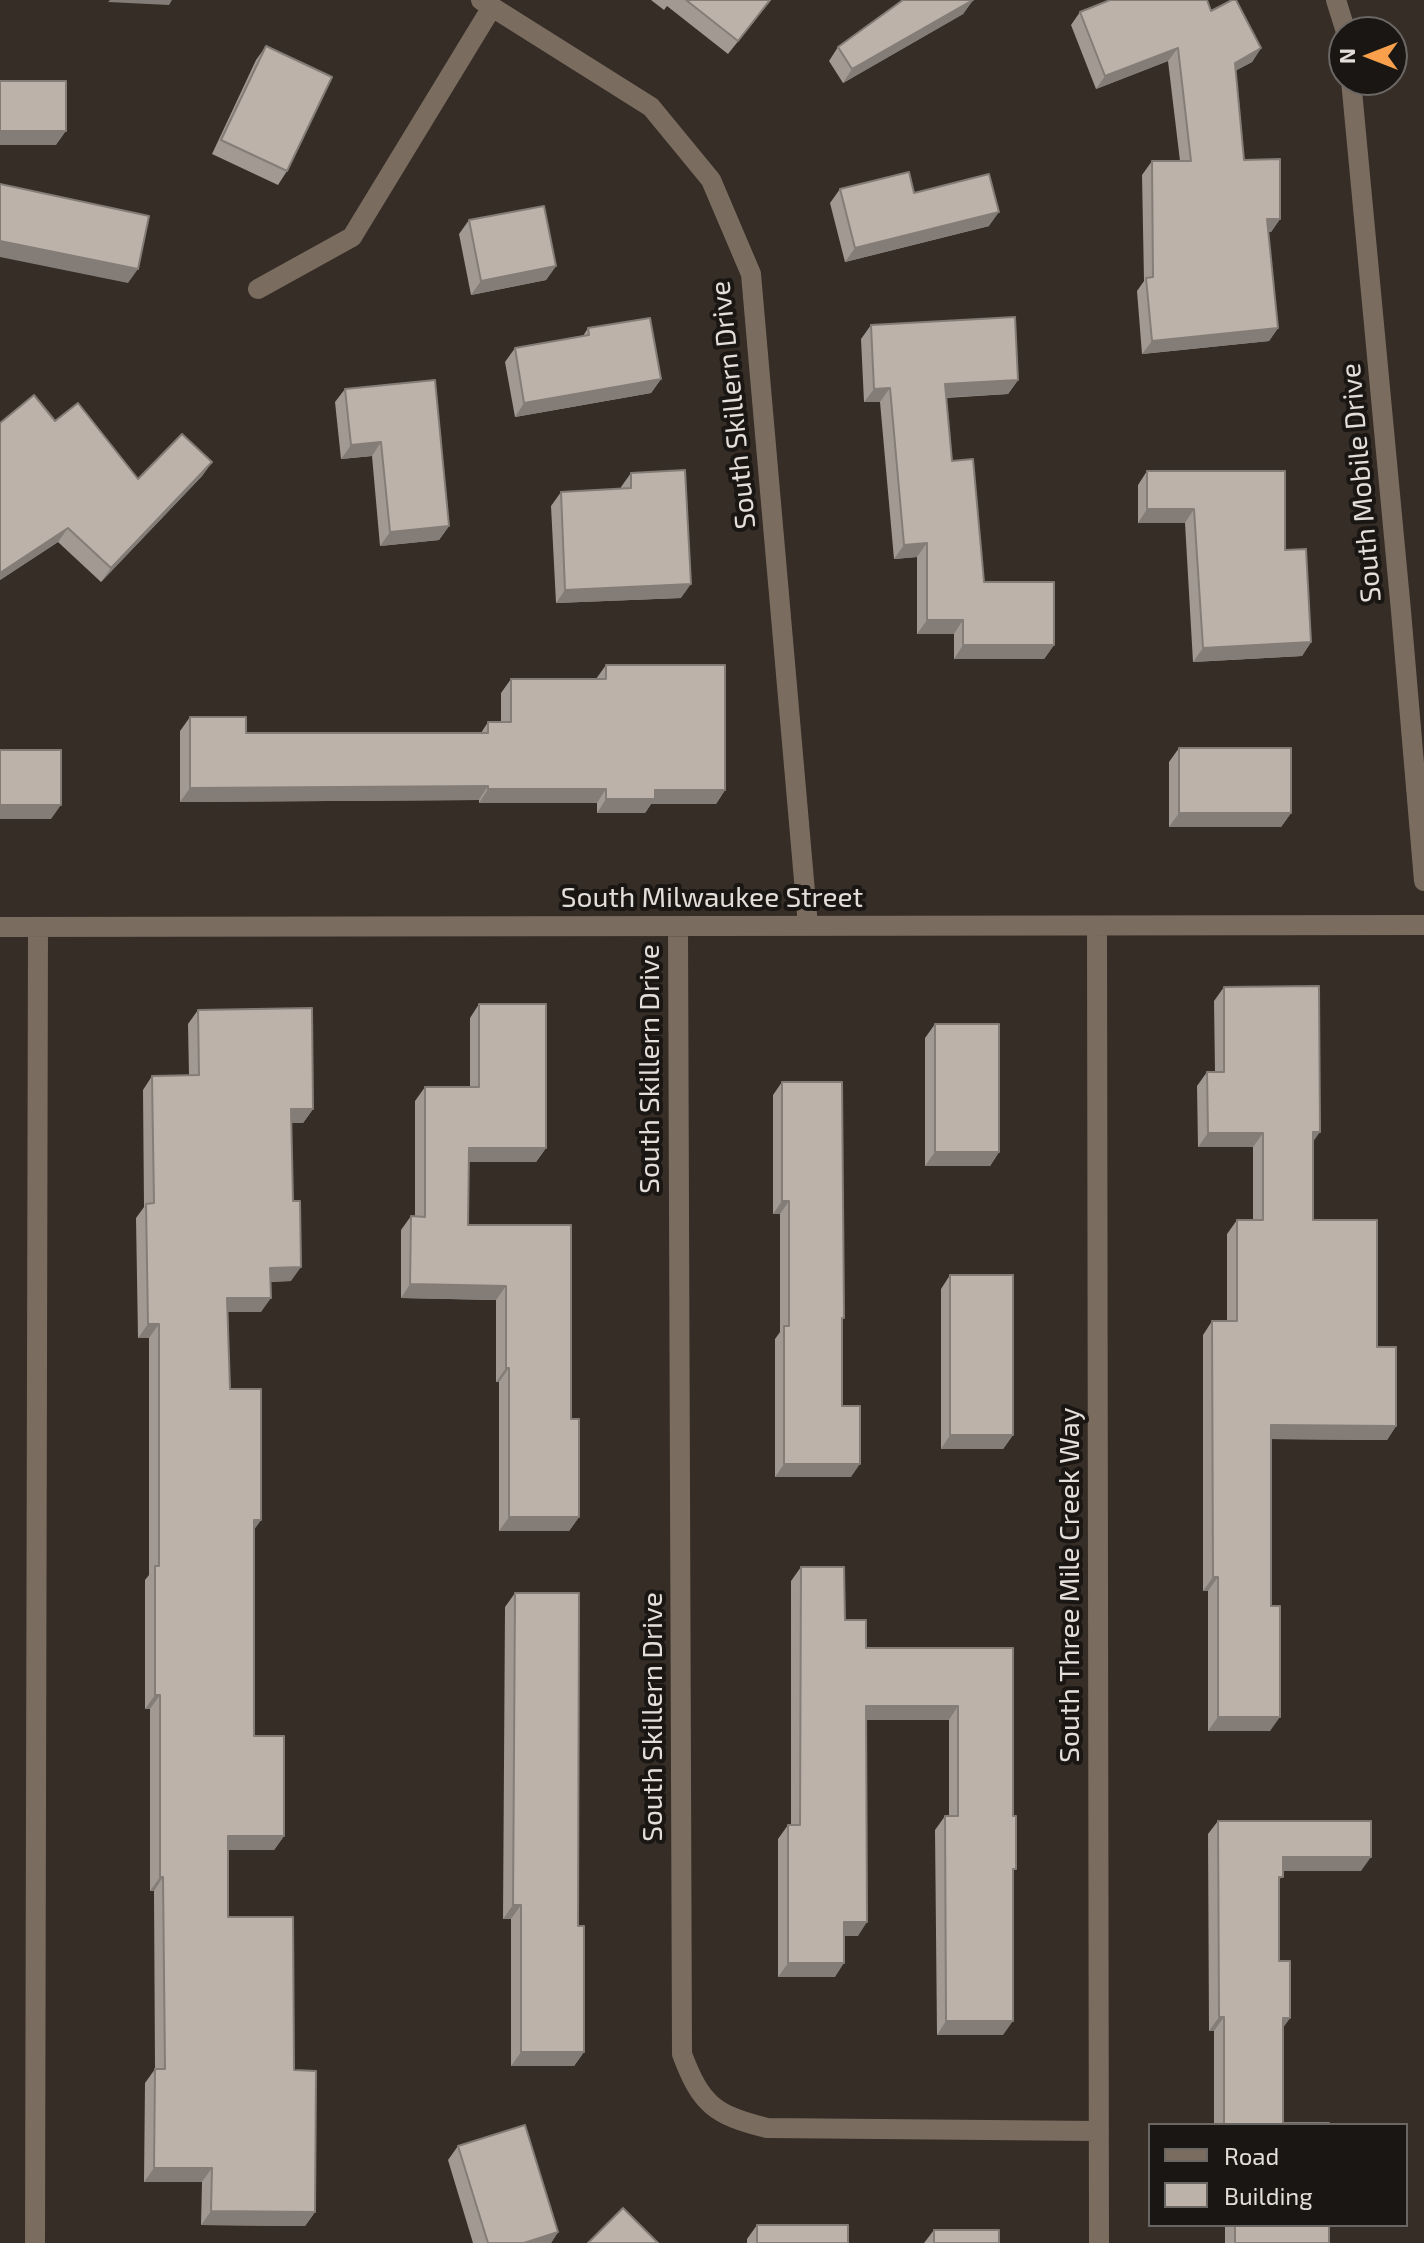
<!DOCTYPE html>
<html>
<head>
<meta charset="utf-8">
<style>
  body { margin:0 }
  #map { position:relative; width:1424px; height:2243px; overflow:hidden; background:#352d26; font-family:"Exo 2",sans-serif }
  canvas { display:block }
  .legend { position:absolute; left:1148px; top:2123px; width:260px; height:104px; box-sizing:border-box; background:#191613; border:2px solid #6a6663; margin:0; padding:10px 14px; list-style:none; font-size:24px; color:#e3deda }
  .legend li { display:flex; align-items:center; gap:16px; height:40px }
  .legend b { width:40px; border:2px solid #6a6663 }
  .north { position:absolute; left:1328px; top:16px; width:80px; height:80px; box-sizing:border-box; background:#191613; border:2px solid #6a6663; border-radius:50%; rotate:270deg; font-size:22px; font-weight:700; line-height:32px; text-align:center; color:#e3deda }
  .north::after { content:''; display:block; margin:auto; width:28px; height:36px; background:#f9a04c; clip-path:polygon(50% 0,100% 100%,50% 72%,0 100%) }
</style>
</head>
<body>
<div id="map">
<canvas width="1424" height="2243"></canvas>
<ul class="legend">
<li><b style="height:10px;background:#7b6c60"></b>Road</li>
<li><b style="height:22px;background:#bcb2aa"></b>Building</li>
</ul>
<div class="north">N</div>
</div>
<script>
const context = document.querySelector('canvas').getContext('2d');
context.lineJoin = 'round';
function stroke(path, color, width, dash) {
  context.strokeStyle = color;
  context.lineWidth = width;
  context.lineCap = dash ? 'butt' : 'round';
  context.setLineDash(dash || []);
  context.stroke(path);
}
function fillPath(path, color) {
  context.fillStyle = color;
  context.fill(path, 'evenodd');
}
function write(font, color, halo, rows, align = 'center') {
  context.font = font + ' "Exo 2",sans-serif';
  context.lineWidth = 8;
  context.setLineDash([]);
  context.textBaseline = 'middle';
  context.strokeStyle = halo;
  context.fillStyle = color;
  for (const [text, x, y, turn = 0] of rows) {
    context.save();
    context.translate(x, y);
    context.rotate((+turn || 0) * Math.PI / 180);
    context.textAlign = isNaN(turn) ? turn : align;
    if (halo) context.strokeText(text, 0, 0);
    context.fillText(text, 0, 0);
    context.restore();
  }
}
const minor = new Path2D(`
  M 481,0 L 651,107 L 711,180 L 751,274 L 808,926
  M 1336,0 L 1346,32
  M 1351,80 L 1401,611 L 1424,881
  M 258,289 L 352,237 L 492,7
  M 678,926 L 682,2054 C 701,2105 715,2115 767,2128 L 1099,2131
  M 1097,926 L 1099,2243
  M 0,927 L 1424,925
  M 35,2243 L 38,927`);
const wall = new Path2D(`
  M 651,0 L 771,0 L 728,54 L 667,6 L 664,10 Z
  M 973,0 L 963,14 L 843,83 L 829,61 L 838,47 Z
  M 1211,11 L 1261,48 L 1252,62 L 1235,71 L 1244,160 L 1280,219 L 1271,232 L 1268,232 L 1278,328 L 1269,341 L 1142,354 L 1137,291 L 1144,281 L 1142,175 L 1152,161 L 1180,161 L 1168,61 L 1096,89 L 1071,25 L 1080,12 Z
  M 266,46 L 287,171 L 278,185 L 212,154 L 256,60 Z
  M 840,189 L 914,193 L 989,226 L 845,262 L 830,203 Z
  M 469,220 L 556,266 L 546,280 L 471,295 L 459,234 Z
  M 871,325 L 1018,380 L 1008,394 L 946,398 L 952,461 L 984,582 L 1054,645 L 1044,659 L 954,659 L 954,634 L 917,634 L 917,557 L 894,559 L 880,402 L 864,402 L 861,339 Z
  M 588,328 L 661,379 L 651,393 L 515,417 L 505,362 L 515,348 L 583,336 Z
  M 345,389 L 449,526 L 439,540 L 380,546 L 372,456 L 341,459 L 335,402 Z
  M 55,421 L 138,479 L 212,462 L 202,476 L 101,582 L 58,542 L 0,580 L 0,423 Z
  M 1147,471 L 1285,550 L 1311,642 L 1302,656 L 1193,662 L 1185,523 L 1138,523 L 1138,485 Z
  M 631,473 L 681,598 L 556,603 L 551,506 L 561,492 L 621,489 L 621,487 Z
  M 606,665 L 725,790 L 716,804 L 651,804 L 645,813 L 597,813 L 597,803 L 479,803 L 479,800 L 180,802 L 180,731 L 190,717 L 246,733 L 481,733 L 488,722 L 501,722 L 501,693 L 511,679 L 596,679 Z
  M 1179,748 L 1291,813 L 1281,827 L 1169,827 L 1169,762 Z
  M 1224,987 L 1313,1143 L 1313,1220 L 1377,1347 L 1396,1426 L 1387,1440 L 1271,1439 L 1270,1731 L 1208,1731 L 1208,1591 L 1203,1591 L 1203,1335 L 1212,1321 L 1227,1321 L 1227,1234 L 1237,1220 L 1253,1220 L 1253,1147 L 1198,1147 L 1197,1086 L 1207,1072 L 1215,1072 L 1214,1001 Z
  M 479,1004 L 546,1148 L 536,1162 L 469,1162 L 468,1225 L 571,1225 L 571,1419 L 579,1517 L 569,1531 L 499,1531 L 499,1382 L 496,1382 L 496,1300 L 401,1298 L 401,1230 L 411,1216 L 415,1216 L 415,1101 L 425,1087 L 470,1087 L 470,1018 Z
  M 198,1010 L 313,1109 L 303,1123 L 292,1123 L 291,1281 L 270,1282 L 261,1312 L 228,1312 L 230,1389 L 261,1520 L 254,1529 L 254,1736 L 284,1836 L 274,1850 L 228,1850 L 228,1917 L 294,2070 L 315,2212 L 305,2226 L 201,2225 L 202,2182 L 144,2182 L 145,2083 L 155,2069 L 154,1891 L 150,1891 L 150,1709 L 145,1709 L 145,1580 L 149,1575 L 149,1338 L 138,1338 L 136,1218 L 144,1207 L 143,1090 L 152,1076 L 189,1075 L 188,1024 Z
  M 935,1024 L 999,1152 L 990,1166 L 925,1166 L 925,1038 Z
  M 782,1082 L 842,1321 L 842,1406 L 851,1477 L 775,1477 L 775,1339 L 780,1332 L 780,1214 L 773,1214 L 773,1095 Z
  M 950,1275 L 1013,1435 L 1003,1449 L 941,1449 L 941,1289 Z
  M 801,1567 L 845,1620 L 866,1648 L 1013,1648 L 1013,1874 L 1003,2035 L 937,2035 L 935,1830 L 945,1816 L 949,1816 L 949,1720 L 866,1720 L 858,1936 L 844,1936 L 835,1977 L 778,1977 L 778,1839 L 788,1825 L 791,1825 L 791,1581 Z
  M 515,1593 L 578,1926 L 584,2052 L 574,2066 L 511,2066 L 511,1919 L 503,1919 L 505,1607 Z
  M 1218,1821 L 1361,1871 L 1283,1871 L 1279,1882 L 1279,1961 L 1290,2018 L 1283,2027 L 1283,2123 L 1329,2125 L 1214,2125 L 1214,2031 L 1209,2031 L 1208,1834 Z
  M 458,2146 L 558,2232 L 551,2243 L 473,2243 L 448,2160 Z
  M 757,2225 L 848,2243 L 747,2243 L 747,2239 Z
  M 1225,2225 L 1329,2225 L 1329,2243 L 1225,2243 Z
  M 934,2230 L 999,2243 L 924,2243 Z`);
const shadedWall = new Path2D(`
  M 110,0 L 172,0 L 169,5 L 108,2 Z
  M 770,0 L 771,0 L 728,54 L 738,41 Z
  M 973,0 L 963,14 L 843,83 L 852,69 Z
  M 1178,48 L 1168,61 L 1096,89 L 1105,76 Z
  M 1261,48 L 1252,62 L 1225,76 L 1235,63 Z
  M 0,131 L 66,131 L 56,145 L 0,145 Z
  M 999,212 L 989,226 L 845,262 L 855,248 Z
  M 1267,219 L 1280,219 L 1271,232 L 1257,232 Z
  M 0,241 L 138,269 L 128,283 L 0,257 Z
  M 556,266 L 546,280 L 471,295 L 481,281 Z
  M 1278,328 L 1269,341 L 1142,354 L 1152,341 Z
  M 661,379 L 651,393 L 515,417 L 524,403 Z
  M 1018,380 L 1008,394 L 935,398 L 945,384 Z
  M 890,388 L 880,402 L 864,402 L 874,389 Z
  M 381,442 L 372,456 L 341,459 L 351,445 Z
  M 212,462 L 202,476 L 101,582 L 111,568 Z
  M 1147,509 L 1194,509 L 1185,523 L 1138,523 Z
  M 449,526 L 439,540 L 380,546 L 390,532 Z
  M 68,528 L 58,542 L 0,580 L 0,573 Z
  M 927,543 L 917,557 L 894,559 L 904,545 Z
  M 691,584 L 681,598 L 556,603 L 565,590 Z
  M 927,620 L 963,620 L 954,634 L 917,634 Z
  M 1311,642 L 1302,656 L 1193,662 L 1203,648 Z
  M 963,645 L 1054,645 L 1044,659 L 954,659 Z
  M 488,786 L 479,800 L 180,802 L 190,788 Z
  M 488,789 L 606,789 L 597,803 L 479,803 Z
  M 655,790 L 725,790 L 716,804 L 651,804 L 645,813 L 597,813 L 606,799 Z
  M 0,805 L 61,805 L 51,819 L 0,819 Z
  M 1179,813 L 1291,813 L 1281,827 L 1169,827 Z
  M 291,1109 L 313,1109 L 303,1123 L 282,1123 Z
  M 1313,1132 L 1320,1132 L 1310,1146 Z
  M 1208,1133 L 1263,1133 L 1253,1147 L 1198,1147 Z
  M 469,1148 L 546,1148 L 536,1162 L 459,1162 Z
  M 935,1152 L 999,1152 L 990,1166 L 925,1166 Z
  M 782,1201 L 789,1201 L 780,1214 L 773,1214 Z
  M 301,1267 L 291,1281 L 260,1282 L 270,1268 Z
  M 410,1284 L 506,1286 L 496,1300 L 401,1298 Z
  M 227,1298 L 271,1298 L 261,1312 L 217,1312 Z
  M 148,1324 L 159,1324 L 149,1338 L 138,1338 Z
  M 506,1368 L 509,1368 L 499,1382 L 496,1382 Z
  M 1271,1425 L 1396,1426 L 1387,1440 L 1261,1439 Z
  M 950,1435 L 1013,1435 L 1003,1449 L 941,1449 Z
  M 784,1464 L 860,1464 L 851,1477 L 775,1477 Z
  M 509,1517 L 579,1517 L 569,1531 L 499,1531 Z
  M 254,1520 L 261,1520 L 251,1534 Z
  M 1213,1577 L 1218,1577 L 1208,1591 L 1203,1591 Z
  M 155,1695 L 160,1695 L 150,1709 L 145,1709 Z
  M 866,1706 L 958,1706 L 949,1720 L 856,1720 Z
  M 1218,1717 L 1280,1717 L 1270,1731 L 1208,1731 Z
  M 228,1836 L 284,1836 L 274,1850 L 218,1850 Z
  M 1283,1857 L 1371,1857 L 1361,1871 L 1273,1871 Z
  M 160,1877 L 163,1877 L 154,1891 L 150,1891 Z
  M 513,1905 L 521,1905 L 511,1919 L 503,1919 Z
  M 844,1922 L 867,1922 L 858,1936 L 835,1936 Z
  M 788,1963 L 844,1963 L 835,1977 L 778,1977 Z
  M 1219,2017 L 1224,2017 L 1214,2031 L 1209,2031 Z
  M 1283,2018 L 1290,2018 L 1280,2032 Z
  M 946,2021 L 1013,2021 L 1003,2035 L 937,2035 Z
  M 521,2052 L 584,2052 L 574,2066 L 511,2066 Z
  M 154,2168 L 212,2168 L 202,2182 L 144,2182 Z
  M 211,2211 L 315,2212 L 305,2226 L 201,2225 Z
  M 558,2232 L 551,2243 L 524,2243 Z`);
const building = new Path2D(`
  M 686,0 L 770,0 L 738,41 Z
  M 903,0 L 973,0 L 852,69 L 838,47 Z
  M 1110,0 L 1207,0 L 1211,11 L 1232,0 L 1236,0 L 1261,48 L 1235,63 L 1244,160 L 1280,159 L 1280,219 L 1267,219 L 1278,328 L 1152,341 L 1146,278 L 1153,277 L 1152,161 L 1191,161 L 1178,48 L 1105,76 L 1080,12 Z
  M 266,46 L 332,77 L 287,171 L 221,140 Z
  M 0,81 L 66,81 L 66,131 L 0,131 Z
  M 909,172 L 914,193 L 989,174 L 999,212 L 855,248 L 840,189 Z
  M 0,184 L 149,216 L 138,269 L 0,241 Z
  M 544,206 L 556,266 L 481,281 L 469,220 Z
  M 1015,317 L 1018,380 L 945,384 L 952,461 L 973,459 L 984,582 L 1054,582 L 1054,645 L 963,645 L 963,620 L 927,620 L 927,543 L 904,545 L 890,388 L 874,389 L 871,325 Z
  M 650,318 L 661,379 L 524,403 L 515,348 L 589,335 L 588,328 Z
  M 435,380 L 449,526 L 390,532 L 381,442 L 351,445 L 345,389 Z
  M 34,395 L 55,421 L 78,403 L 138,479 L 182,434 L 212,462 L 111,568 L 68,528 L 0,573 L 0,423 Z
  M 685,470 L 691,584 L 565,590 L 561,492 L 631,488 L 631,473 Z
  M 1147,471 L 1285,471 L 1285,550 L 1306,549 L 1311,642 L 1203,648 L 1194,509 L 1147,509 Z
  M 606,665 L 725,665 L 725,790 L 655,790 L 655,799 L 606,799 L 606,789 L 488,789 L 488,786 L 190,788 L 190,717 L 246,717 L 246,733 L 488,733 L 488,722 L 511,722 L 511,679 L 606,679 Z
  M 1179,748 L 1291,748 L 1291,813 L 1179,813 Z
  M 0,750 L 61,750 L 61,805 L 0,805 Z
  M 1319,986 L 1320,1132 L 1313,1132 L 1313,1220 L 1377,1220 L 1377,1347 L 1396,1347 L 1396,1426 L 1271,1425 L 1271,1606 L 1280,1606 L 1280,1717 L 1218,1717 L 1218,1577 L 1213,1577 L 1212,1321 L 1237,1321 L 1237,1220 L 1263,1220 L 1263,1133 L 1208,1133 L 1207,1072 L 1224,1072 L 1224,987 Z
  M 479,1004 L 546,1004 L 546,1148 L 469,1148 L 468,1225 L 571,1225 L 571,1419 L 579,1419 L 579,1517 L 509,1517 L 509,1368 L 506,1368 L 506,1286 L 410,1284 L 411,1216 L 425,1217 L 425,1087 L 479,1087 Z
  M 312,1008 L 313,1109 L 291,1109 L 293,1201 L 300,1201 L 301,1267 L 270,1268 L 271,1298 L 227,1298 L 230,1389 L 261,1389 L 261,1520 L 254,1520 L 254,1736 L 284,1736 L 284,1836 L 228,1836 L 228,1917 L 293,1917 L 294,2070 L 316,2071 L 315,2212 L 211,2211 L 212,2168 L 154,2168 L 155,2069 L 165,2069 L 163,1877 L 160,1877 L 160,1695 L 155,1695 L 155,1566 L 159,1566 L 159,1324 L 148,1324 L 146,1204 L 154,1203 L 152,1076 L 199,1075 L 198,1010 Z
  M 935,1024 L 999,1024 L 999,1152 L 935,1152 Z
  M 782,1082 L 842,1082 L 844,1318 L 842,1318 L 842,1406 L 860,1406 L 860,1464 L 784,1464 L 784,1326 L 789,1326 L 789,1201 L 782,1201 Z
  M 950,1275 L 1013,1275 L 1013,1435 L 950,1435 Z
  M 801,1567 L 844,1567 L 845,1620 L 866,1620 L 866,1648 L 1013,1648 L 1013,1816 L 1016,1816 L 1016,1869 L 1013,1869 L 1013,2021 L 946,2021 L 945,1816 L 958,1816 L 958,1706 L 866,1706 L 867,1922 L 844,1922 L 844,1963 L 788,1963 L 788,1825 L 800,1825 Z
  M 515,1593 L 579,1593 L 578,1926 L 584,1926 L 584,2052 L 521,2052 L 521,1905 L 513,1905 Z
  M 1218,1821 L 1371,1821 L 1371,1857 L 1283,1857 L 1283,1877 L 1279,1877 L 1279,1961 L 1290,1961 L 1290,2018 L 1283,2018 L 1283,2123 L 1329,2123 L 1329,2125 L 1224,2125 L 1224,2017 L 1219,2017 Z
  M 525,2125 L 558,2232 L 524,2243 L 488,2243 L 458,2146 Z
  M 623,2208 L 658,2243 L 588,2243 Z
  M 757,2225 L 848,2225 L 848,2243 L 757,2243 Z
  M 1235,2225 L 1329,2225 L 1329,2243 L 1235,2243 Z
  M 934,2230 L 999,2230 L 999,2243 L 934,2243 Z`);
const streetNames = [
  ["South Skillern Drive",733,405,-96],
  ["South Mobile Drive",1361,483,-95],
  ["South Milwaukee Street",712,898],
  ["South Skillern Drive",650,1069,-90],
  ["South Three Mile Creek Way",1070,1585,-90],
  ["South Skillern Drive",653,1717,-90]
];
stroke(minor, '#7b6c60', 20);
fillPath(wall, '#a29992');
fillPath(shadedWall, '#847d77');
fillPath(building, '#bcb2aa');
stroke(building, '#847d77', 2);
write('28px', '#e3deda', '#191613', streetNames);
</script>
</body>
</html>
